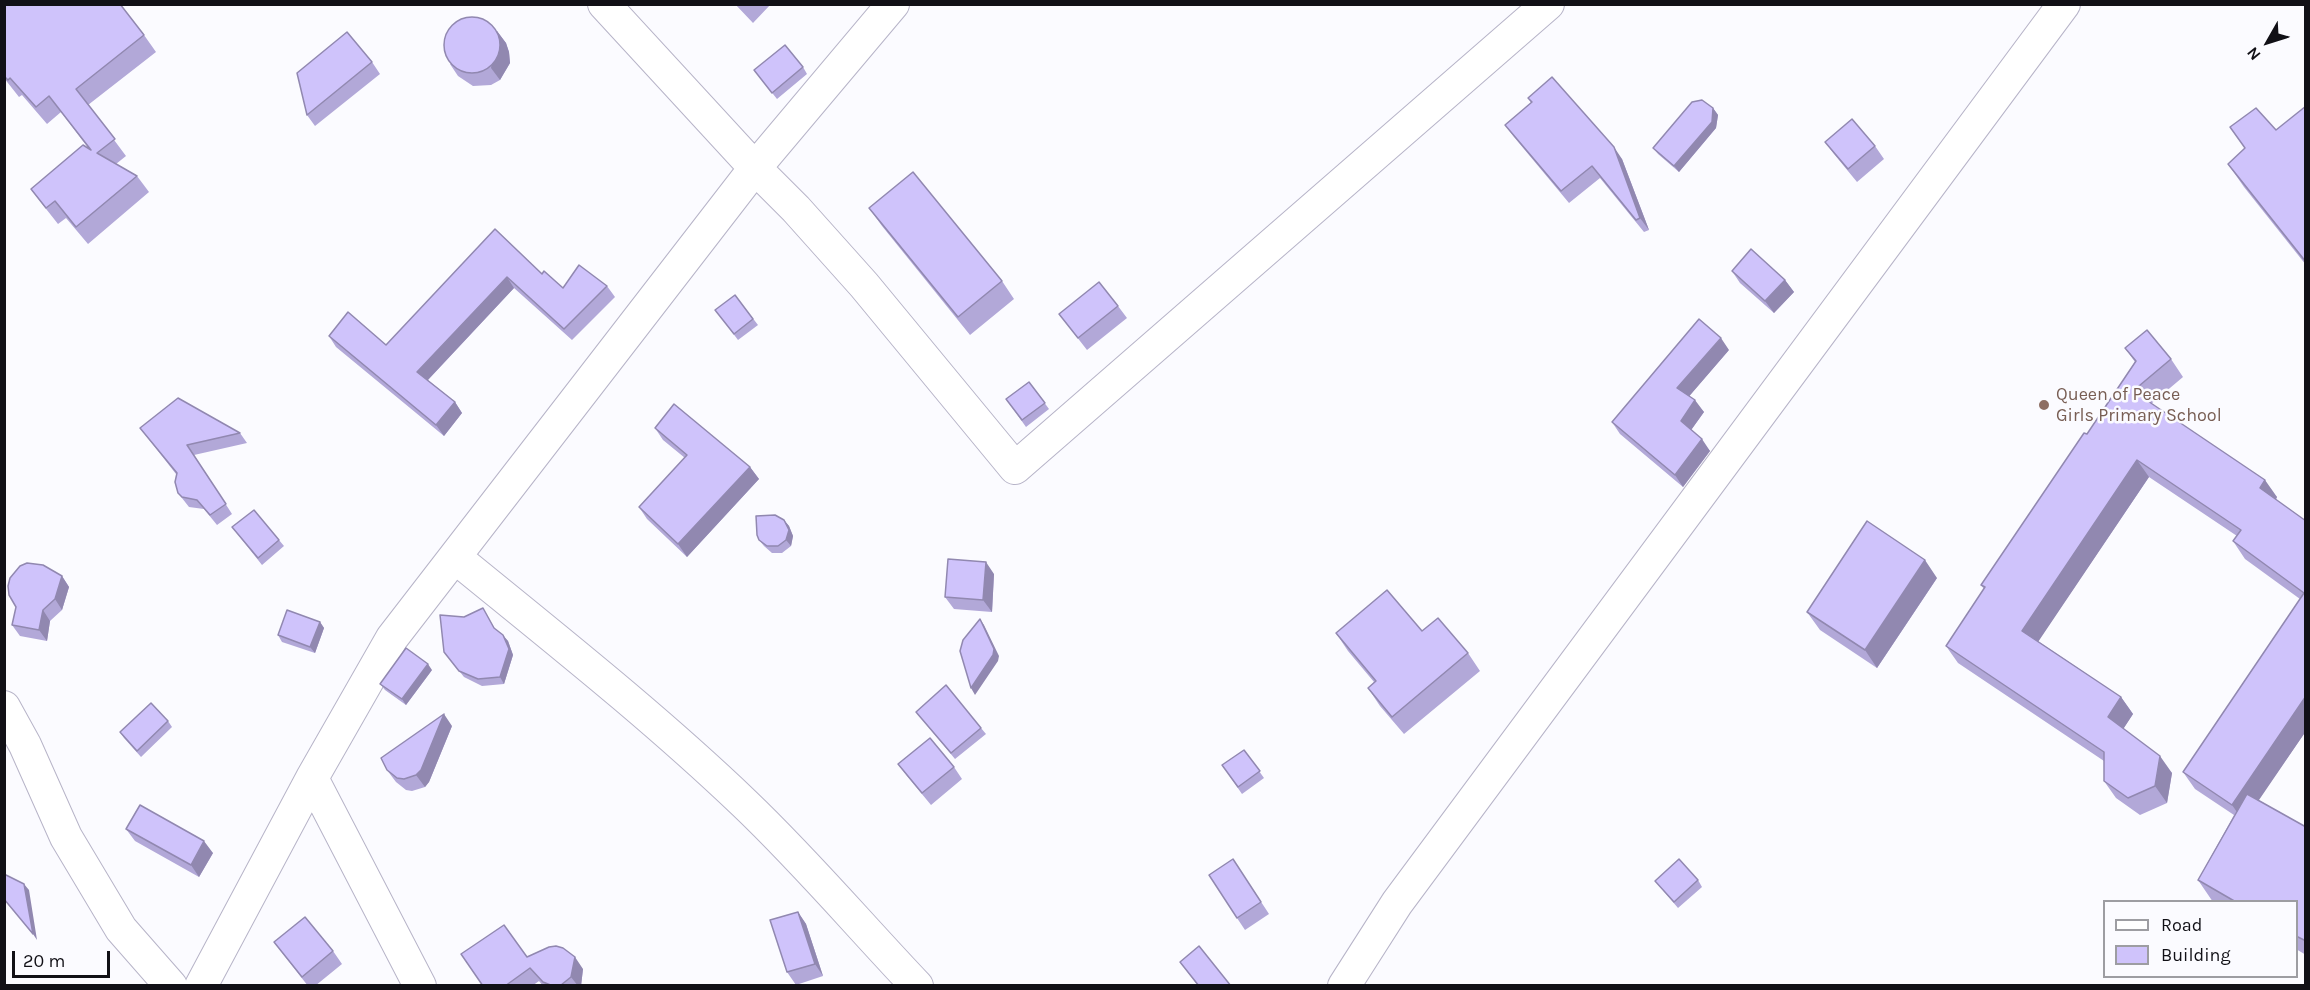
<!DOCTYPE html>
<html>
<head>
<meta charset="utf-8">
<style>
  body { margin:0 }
  #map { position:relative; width:2310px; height:990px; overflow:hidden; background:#fbfbff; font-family:Karla,sans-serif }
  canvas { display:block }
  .frame { position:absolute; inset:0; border:6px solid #111016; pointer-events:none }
  .legend { position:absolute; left:2103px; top:900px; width:195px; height:78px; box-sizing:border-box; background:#fbfbff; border:2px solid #9d9da2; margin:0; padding:8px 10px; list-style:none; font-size:18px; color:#111016 }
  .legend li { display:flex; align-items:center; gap:12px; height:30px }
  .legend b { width:30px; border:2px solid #9d9da2 }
  .north { position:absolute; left:2238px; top:12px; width:60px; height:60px; -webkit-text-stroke:4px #fbfbff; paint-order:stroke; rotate:231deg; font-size:16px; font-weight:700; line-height:24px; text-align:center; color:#111016 }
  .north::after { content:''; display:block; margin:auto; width:21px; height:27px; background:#111016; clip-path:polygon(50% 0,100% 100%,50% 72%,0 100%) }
  .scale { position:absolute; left:12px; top:951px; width:98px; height:27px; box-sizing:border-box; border:3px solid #111016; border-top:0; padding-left:8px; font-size:18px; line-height:21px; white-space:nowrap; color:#111016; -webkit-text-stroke:4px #fbfbff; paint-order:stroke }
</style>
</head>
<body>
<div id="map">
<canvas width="2310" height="990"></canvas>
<div class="frame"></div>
<ul class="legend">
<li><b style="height:8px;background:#fff"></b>Road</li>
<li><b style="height:16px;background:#cfc3fb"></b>Building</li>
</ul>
<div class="north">N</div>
<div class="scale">20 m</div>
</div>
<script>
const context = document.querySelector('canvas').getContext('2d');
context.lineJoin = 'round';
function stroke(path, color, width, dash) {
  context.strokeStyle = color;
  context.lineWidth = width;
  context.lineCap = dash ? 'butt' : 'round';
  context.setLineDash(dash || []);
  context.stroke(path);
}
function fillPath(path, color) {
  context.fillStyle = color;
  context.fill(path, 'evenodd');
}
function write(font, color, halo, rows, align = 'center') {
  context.font = font + ' Karla,sans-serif';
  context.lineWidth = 5;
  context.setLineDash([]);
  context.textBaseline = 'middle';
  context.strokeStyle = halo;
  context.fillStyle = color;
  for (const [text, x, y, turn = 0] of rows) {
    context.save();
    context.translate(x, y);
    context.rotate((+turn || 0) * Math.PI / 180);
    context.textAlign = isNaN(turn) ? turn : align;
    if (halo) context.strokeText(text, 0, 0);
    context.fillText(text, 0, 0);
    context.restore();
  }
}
const street = new Path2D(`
  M 604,4 L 755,168 L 796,209 L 864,285 L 1015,468 L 1548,4
  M 456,558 C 554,638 653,716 744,803 C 805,861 859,925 917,986
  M 4,707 L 25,745 L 66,837 L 121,929 L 171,986
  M 312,778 L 420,986
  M 201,986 L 312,778 L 392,638 L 755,168 L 893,4
  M 1344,986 L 1397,903 L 2064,4`);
const wall = new Path2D(`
  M 4,4 L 144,35 L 156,52 L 88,105 L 126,156 L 116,164 L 137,176 L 149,192 L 88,244 L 66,218 L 58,224 L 43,205 L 31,189 L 89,149 L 61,112 L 47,124 L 22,95 L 19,97 L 4,78 Z
  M 735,4 L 771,4 L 753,23 Z
  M 497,31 L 506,43 L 509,52 L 510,63 L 500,80 L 491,85 L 473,86 L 458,76 L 450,64 Z
  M 372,62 L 380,74 L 315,126 L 307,115 Z
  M 803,67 L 807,74 L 777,99 L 754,70 Z
  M 1528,98 L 1622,159 L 1649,230 L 1644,232 L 1600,178 L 1569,203 L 1514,137 L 1505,125 L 1531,103 Z
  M 2306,106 L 2306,265 L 2244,187 L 2228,164 L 2276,130 Z
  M 1713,108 L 1718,115 L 1716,128 L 1679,172 L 1658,154 L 1653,148 Z
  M 1825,142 L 1875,146 L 1884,159 L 1857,182 L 1834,154 Z
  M 869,208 L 1002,281 L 1014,299 L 970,335 L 882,226 Z
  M 495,229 L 542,274 L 563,288 L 607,286 L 615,297 L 572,340 L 514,288 L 428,380 L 455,402 L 462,413 L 444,436 L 336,347 L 329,336 L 386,345 Z
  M 1732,271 L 1785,280 L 1794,292 L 1774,313 L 1740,283 Z
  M 735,295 L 758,325 L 738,340 L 720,316 Z
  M 1118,306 L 1127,318 L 1087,350 L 1059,314 Z
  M 2125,348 L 2171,359 L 2183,377 L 2151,404 L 2277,497 L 2276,500 L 2306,521 L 2306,731 L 2258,800 L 2306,827 L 2306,955 L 2296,949 L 2296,902 L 2213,902 L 2198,880 L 2234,815 L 2195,789 L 2183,772 L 2300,599 L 2245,559 L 2233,541 L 2237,536 L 2149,477 L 2038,641 L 2121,697 L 2133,714 L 2123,729 L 2172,773 L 2167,803 L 2140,815 L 2116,798 L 2104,781 L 2104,761 L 1958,663 L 1946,646 L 1984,589 L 1981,585 L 2087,434 L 2135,362 Z
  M 1729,350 L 1689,396 L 1704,412 L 1691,430 L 1710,451 L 1683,487 L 1620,434 L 1612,422 Z
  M 1029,382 L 1049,409 L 1026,427 L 1006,399 Z
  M 140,428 L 240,433 L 247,443 L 194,455 L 232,514 L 217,525 L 204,509 L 189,507 L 178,493 L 176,474 Z
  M 655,428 L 750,467 L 759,479 L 687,557 L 647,519 L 639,507 L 685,458 L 663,440 Z
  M 784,520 L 789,526 L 793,536 L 791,546 L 782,553 L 772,553 L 764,546 L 759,540 Z
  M 232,527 L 279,540 L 284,546 L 262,565 Z
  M 994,574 L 992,612 L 954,609 L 945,597 Z
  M 62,576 L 69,587 L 62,610 L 50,621 L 47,641 L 20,636 L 12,625 Z
  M 1937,578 L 1877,668 L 1820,630 L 1807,612 Z
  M 483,608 L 495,629 L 508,641 L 513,655 L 504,684 L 482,686 L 464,677 L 444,652 L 464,617 Z
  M 320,622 L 324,628 L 315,653 L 282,642 L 278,635 Z
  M 1422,631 L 1468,653 L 1480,671 L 1404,734 L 1380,706 L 1368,688 L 1374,682 L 1348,651 L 1336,633 Z
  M 432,670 L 406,705 L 385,690 L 380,684 Z
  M 916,712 L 981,728 L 986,734 L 955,759 Z
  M 168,721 L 172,727 L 141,757 L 124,738 L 120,732 Z
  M 452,726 L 429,782 L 425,787 L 412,791 L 406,790 L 396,782 L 387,770 Z
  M 1244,750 L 1264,778 L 1242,794 L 1222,765 Z
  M 898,764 L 954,767 L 962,779 L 931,805 L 907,776 Z
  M 126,829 L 213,853 L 199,877 L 135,841 Z
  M 1233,859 L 1269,914 L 1245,930 L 1237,918 Z
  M 1698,880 L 1702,887 L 1678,908 L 1655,881 Z
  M 798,912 L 806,924 L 823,976 L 796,985 L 787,972 Z
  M 274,942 L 333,951 L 342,964 L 315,986 L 308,986 L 283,954 Z
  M 527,957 L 583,969 L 581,986 L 543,986 L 539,981 L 532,986 L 483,986 Z
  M 1180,962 L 1231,986 L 1198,986 Z`);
const shadedWall = new Path2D(`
  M 497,31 L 506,43 L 509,52 L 510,63 L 500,80 L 491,68 Z
  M 1713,108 L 1718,115 L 1716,128 L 1679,172 L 1674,166 Z
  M 1614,147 L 1622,159 L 1649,230 L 1640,218 Z
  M 507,277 L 514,288 L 425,383 L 417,372 Z
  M 1785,280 L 1794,292 L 1774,313 L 1765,301 Z
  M 1721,338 L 1729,350 L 1686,400 L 1677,388 Z
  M 1695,400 L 1704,412 L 1689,433 L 1681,421 Z
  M 455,402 L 462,413 L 444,436 L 436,425 Z
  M 1702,439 L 1710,451 L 1683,487 L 1675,475 Z
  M 2137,460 L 2149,477 L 2034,648 L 2022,631 Z
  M 750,467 L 759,479 L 687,557 L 678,544 Z
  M 2265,480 L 2277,497 L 2272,505 L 2260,488 Z
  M 784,520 L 789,526 L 793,536 L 791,546 L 786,540 Z
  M 1925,560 L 1937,578 L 1877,668 L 1865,650 Z
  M 986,562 L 994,574 L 992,612 L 983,600 Z
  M 62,576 L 69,587 L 62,610 L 55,599 Z
  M 43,610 L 50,621 L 47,641 L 39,630 Z
  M 980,619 L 984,625 L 999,656 L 998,661 L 975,695 L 971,688 Z
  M 320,622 L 324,628 L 315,653 L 310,647 Z
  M 503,635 L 508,641 L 513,655 L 504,684 L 500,677 Z
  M 428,664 L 432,670 L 406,705 L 402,699 Z
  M 2306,696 L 2306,731 L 2244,822 L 2232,805 Z
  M 2121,697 L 2133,714 L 2120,734 L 2108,717 Z
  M 444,714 L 452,726 L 429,782 L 425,787 L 416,775 Z
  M 2160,756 L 2172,773 L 2167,803 L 2155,786 Z
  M 204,841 L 213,853 L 199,877 L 191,865 Z
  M 24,884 L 29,890 L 37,940 L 33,934 Z
  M 798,912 L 806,924 L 823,976 L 815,964 Z
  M 575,957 L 583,969 L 581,986 L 578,986 L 571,977 Z`);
const building = new Path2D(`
  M 4,4 L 120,4 L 144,35 L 76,89 L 115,139 L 97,153 L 137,176 L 76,227 L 55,201 L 46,208 L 31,189 L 83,145 L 91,150 L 49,96 L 36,107 L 10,78 L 8,80 L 4,76 Z
  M444 45a28 28 0 1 1 56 0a28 28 0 1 1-56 0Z
  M 347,32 L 372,62 L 307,115 L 297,73 Z
  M 785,45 L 803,67 L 772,93 L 754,70 Z
  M 1552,77 L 1614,147 L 1640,218 L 1636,220 L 1592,166 L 1561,191 L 1505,125 L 1532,102 L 1528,98 Z
  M 1702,100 L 1713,108 L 1712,122 L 1674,166 L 1653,148 L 1692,102 Z
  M 2306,106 L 2306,262 L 2228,164 L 2245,148 L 2230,127 L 2256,108 L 2276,130 Z
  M 1852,119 L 1875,146 L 1848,169 L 1825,142 Z
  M 913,172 L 1002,281 L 958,317 L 869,208 Z
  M 495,229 L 542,274 L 544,271 L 563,288 L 579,265 L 607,286 L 564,329 L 507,277 L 417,372 L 455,402 L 436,425 L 329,336 L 348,312 L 386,345 Z
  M 1751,249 L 1785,280 L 1765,301 L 1732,271 Z
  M 1099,282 L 1118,306 L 1078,338 L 1059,314 Z
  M 735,295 L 753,319 L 734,334 L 715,310 Z
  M 1699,319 L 1721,338 L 1677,388 L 1695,400 L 1681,421 L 1702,439 L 1675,475 L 1612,422 Z
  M 2147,330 L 2171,359 L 2133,391 L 2265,480 L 2260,488 L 2306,521 L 2306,696 L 2232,805 L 2183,772 L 2304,593 L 2233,541 L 2241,530 L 2137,460 L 2022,631 L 2121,697 L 2108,717 L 2160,756 L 2155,786 L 2128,798 L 2104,781 L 2104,752 L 1946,646 L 1985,587 L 1981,585 L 2084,433 L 2087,434 L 2136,361 L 2125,348 Z
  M 1029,382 L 1045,403 L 1022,420 L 1006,399 Z
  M 178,398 L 240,433 L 187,445 L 226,504 L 210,515 L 197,500 L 182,497 L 178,493 L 175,482 L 177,473 L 140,428 Z
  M 674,404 L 750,467 L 678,544 L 639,507 L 687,455 L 655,428 Z
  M 254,510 L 279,540 L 258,558 L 232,527 Z
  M 775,515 L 784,520 L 789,530 L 786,540 L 778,546 L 767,546 L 759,540 L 757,535 L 756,516 Z
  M 1867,521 L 1925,560 L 1865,650 L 1807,612 Z
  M 948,559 L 986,562 L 983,600 L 945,597 Z
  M 27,563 L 43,565 L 62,576 L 55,599 L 43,610 L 39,630 L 12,625 L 16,607 L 9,595 L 8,586 L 10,578 L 20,566 Z
  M 1387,590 L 1422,631 L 1438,618 L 1468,653 L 1392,717 L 1368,688 L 1376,681 L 1336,633 Z
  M 483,608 L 494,628 L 503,635 L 509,649 L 500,677 L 478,679 L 459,671 L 444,652 L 440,615 L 464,617 Z
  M 287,610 L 320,622 L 310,647 L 278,635 Z
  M 980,619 L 994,649 L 993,655 L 971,688 L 960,651 L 963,640 Z
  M 406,648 L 428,664 L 402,699 L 380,684 Z
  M 946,685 L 981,728 L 951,753 L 916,712 Z
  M 151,703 L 168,721 L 137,751 L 120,732 Z
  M 444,714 L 421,770 L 416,775 L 404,779 L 397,778 L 387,770 L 381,758 Z
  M 930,738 L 954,767 L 922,793 L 898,764 Z
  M 1244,750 L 1260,771 L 1238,787 L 1222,765 Z
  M 2247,794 L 2306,827 L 2306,941 L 2296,936 L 2296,902 L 2236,902 L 2198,880 Z
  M 140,805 L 204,841 L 191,865 L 126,829 Z
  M 1233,859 L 1261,902 L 1237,918 L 1209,875 Z
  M 1679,859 L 1698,880 L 1674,902 L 1655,881 Z
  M 4,874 L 24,884 L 33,934 L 4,899 Z
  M 798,912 L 815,964 L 787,972 L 770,920 Z
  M 305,917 L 333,951 L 302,977 L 274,942 Z
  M 504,925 L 527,957 L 549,947 L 556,946 L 563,948 L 575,957 L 571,977 L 561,985 L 553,986 L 543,982 L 530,968 L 505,986 L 483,986 L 461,954 Z
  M 1199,946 L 1231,986 L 1199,986 L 1180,962 Z`);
const markers = [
  [2044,405,6,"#8d6e63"]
];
const educationNames = [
  ["Queen of Peace",2056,395],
  ["Girls Primary School",2056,416]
];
stroke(street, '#b7b4c8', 34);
stroke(street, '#fff', 32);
fillPath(wall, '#b2a8d8');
fillPath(shadedWall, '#9188b0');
fillPath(building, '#cfc3fb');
stroke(building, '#9188b0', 1.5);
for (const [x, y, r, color] of markers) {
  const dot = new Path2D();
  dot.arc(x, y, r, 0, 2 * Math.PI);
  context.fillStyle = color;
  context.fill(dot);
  stroke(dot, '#fbfbff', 2);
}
write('18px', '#785e54', '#fbfbff', educationNames, 'left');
</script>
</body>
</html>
